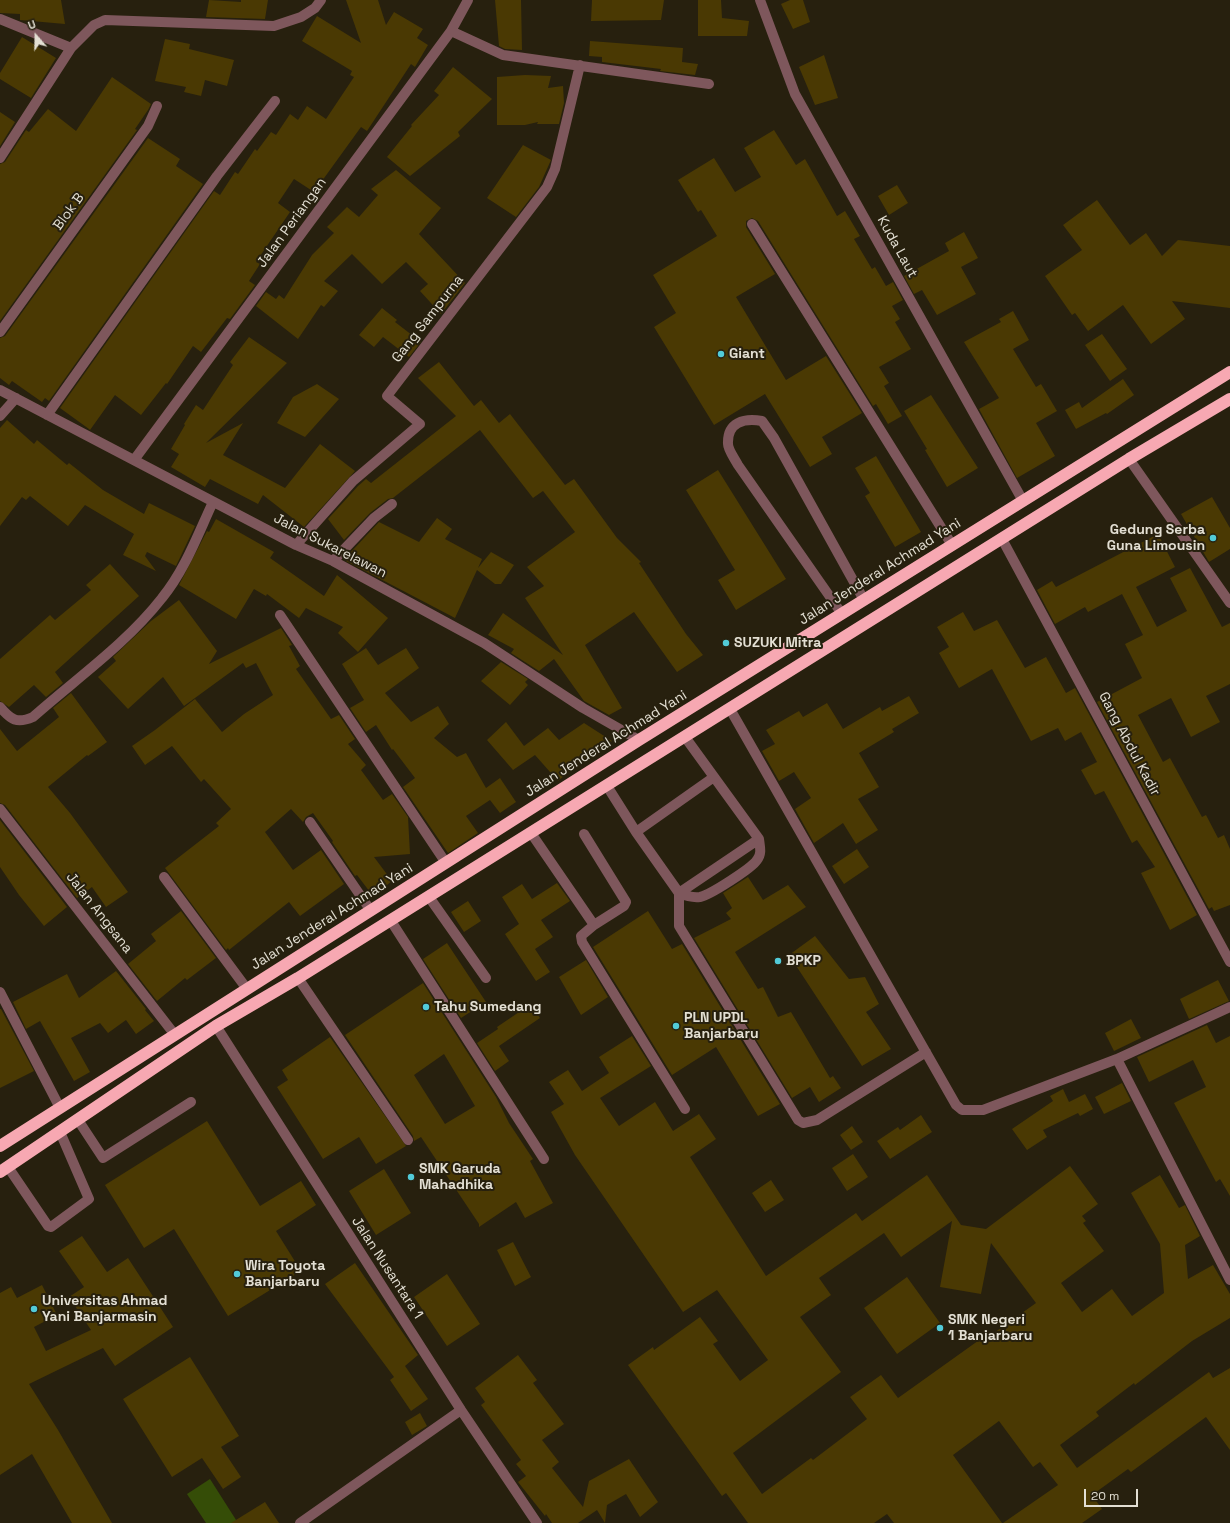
<!DOCTYPE html>
<html>
<head>
<meta charset="utf-8">
<style>
  body { margin:0 }
  #map { position:relative; width:1230px; height:1523px; overflow:hidden; background:#27200e; font-family:"Space Grotesk",sans-serif }
  canvas { display:block }
  .north { position:absolute; left:16px; top:16px; width:40px; height:40px; -webkit-text-stroke:3px #27200e; paint-order:stroke; rotate:340deg; font-size:11px; font-weight:700; line-height:16px; text-align:center; color:#e3dfd3 }
  .north::after { content:''; display:block; margin:auto; width:14px; height:18px; background:#e3dfd3; clip-path:polygon(50% 0,100% 100%,50% 72%,0 100%) }
  .scale { position:absolute; left:1084px; top:1489px; width:54px; height:18px; box-sizing:border-box; border:2px solid #e3dfd3; border-top:0; padding-left:5px; font-size:12px; line-height:14px; white-space:nowrap; color:#e3dfd3; -webkit-text-stroke:3px #27200e; paint-order:stroke }
</style>
</head>
<body>
<div id="map">
<canvas width="1230" height="1523"></canvas>
<div class="north">U</div>
<div class="scale">20 m</div>
</div>
<script>
const context = document.querySelector('canvas').getContext('2d');
context.lineJoin = 'round';
function fillPath(path, color) {
  context.fillStyle = color;
  context.fill(path, 'evenodd');
}
function stroke(path, color, width, dash) {
  context.strokeStyle = color;
  context.lineWidth = width;
  context.lineCap = dash ? 'butt' : 'round';
  context.setLineDash(dash || []);
  context.stroke(path);
}
function write(font, color, halo, rows, align = 'center') {
  context.font = font + ' "Space Grotesk",sans-serif';
  context.lineWidth = 4;
  context.setLineDash([]);
  context.textBaseline = 'middle';
  context.strokeStyle = halo;
  context.fillStyle = color;
  for (const [text, x, y, turn = 0] of rows) {
    context.save();
    context.translate(x, y);
    context.rotate((+turn || 0) * Math.PI / 180);
    context.textAlign = isNaN(turn) ? turn : align;
    if (halo) context.strokeText(text, 0, 0);
    context.fillText(text, 0, 0);
    context.restore();
  }
}
const green = new Path2D(`
  M 210,1479 L 238,1523 L 206,1523 L 187,1494 Z`);
const building = new Path2D(`
  M 0,0 L 61,0 L 65,24 L 20,20 L 20,14 L 0,13 Z
  M 209,0 L 241,2 L 241,0 L 268,0 L 265,19 L 206,17 Z
  M 346,0 L 378,0 L 386,25 L 394,12 L 423,29 L 417,38 L 428,45 L 415,67 L 411,64 L 367,131 L 361,127 L 314,192 L 294,179 L 278,203 L 290,212 L 256,262 L 260,264 L 249,281 L 255,285 L 230,319 L 227,318 L 201,352 L 193,346 L 167,384 L 166,383 L 141,415 L 115,395 L 90,430 L 89,429 L 60,408 L 214,191 L 220,195 L 235,172 L 238,174 L 255,149 L 257,151 L 271,132 L 276,135 L 290,114 L 298,120 L 307,106 L 326,119 L 354,77 L 350,75 L 352,71 L 302,41 L 317,16 L 361,43 Z
  M 495,0 L 521,0 L 522,50 L 505,49 L 499,46 Z
  M 592,0 L 664,0 L 661,20 L 591,21 Z
  M 698,0 L 721,0 L 722,18 L 749,21 L 747,36 L 698,36 Z
  M 790,0 L 803,0 L 810,22 L 793,29 L 781,4 Z
  M 22,37 L 56,58 L 31,98 L 0,79 L 0,73 Z
  M 165,39 L 190,44 L 189,49 L 234,60 L 227,86 L 205,80 L 201,96 L 184,92 L 186,87 L 155,81 Z
  M 590,41 L 683,48 L 682,62 L 698,64 L 695,75 L 660,71 L 661,69 L 602,62 L 602,57 L 589,56 Z
  M 824,55 L 838,98 L 815,105 L 799,67 Z
  M 453,67 L 492,99 L 458,132 L 460,136 L 410,176 L 387,157 L 412,126 L 411,125 L 439,95 L 434,91 Z
  M 525,75 L 551,76 L 548,88 L 563,86 L 564,103 L 559,124 L 537,124 L 538,122 L 525,125 L 497,125 L 497,77 Z
  M 112,77 L 151,104 L 148,110 L 135,129 L 137,130 L 0,321 L 0,164 L 5,162 L 26,130 L 29,132 L 48,109 L 76,131 Z
  M 0,112 L 15,122 L 0,146 Z
  M 774,130 L 796,165 L 805,159 L 837,216 L 845,211 L 860,236 L 854,239 L 872,269 L 875,267 L 886,286 L 893,282 L 903,300 L 892,306 L 900,319 L 895,322 L 911,349 L 879,367 L 889,383 L 884,386 L 902,416 L 888,424 L 876,404 L 873,406 L 758,221 L 752,218 L 746,221 L 746,227 L 775,274 L 736,297 L 786,380 L 826,356 L 862,413 L 822,437 L 832,454 L 810,467 L 765,394 L 714,425 L 654,327 L 676,313 L 653,275 L 717,236 L 701,210 L 698,212 L 678,180 L 714,158 L 735,192 L 761,177 L 744,148 Z
  M 148,138 L 180,159 L 176,166 L 203,184 L 49,401 L 45,398 L 42,402 L 12,381 L 9,385 L 0,378 L 0,338 L 5,336 Z
  M 523,145 L 551,160 L 539,187 L 516,217 L 487,198 Z
  M 396,170 L 441,208 L 419,234 L 465,283 L 441,314 L 420,291 L 428,284 L 406,262 L 382,284 L 352,254 L 324,281 L 338,291 L 324,307 L 321,305 L 298,339 L 256,306 L 266,292 L 276,299 L 279,295 L 284,299 L 312,255 L 334,233 L 327,227 L 347,207 L 359,217 L 378,195 L 371,189 Z
  M 897,185 L 908,203 L 889,215 L 878,196 Z
  M 1097,200 L 1130,245 L 1146,233 L 1162,256 L 1178,240 L 1230,246 L 1230,308 L 1172,301 L 1185,319 L 1151,344 L 1123,305 L 1088,331 L 1075,313 L 1072,315 L 1045,276 L 1082,250 L 1063,225 Z
  M 964,232 L 978,258 L 961,267 L 976,294 L 937,315 L 922,290 L 914,294 L 904,276 L 949,251 L 945,243 Z
  M 382,308 L 397,320 L 395,322 L 421,342 L 409,357 L 383,337 L 374,347 L 359,335 Z
  M 1013,311 L 1029,340 L 1013,349 L 1036,387 L 1041,384 L 1057,411 L 1036,423 L 1055,456 L 1017,478 L 979,409 L 999,398 L 964,342 L 1001,322 L 999,319 Z
  M 1102,334 L 1127,369 L 1110,381 L 1085,345 Z
  M 249,337 L 287,363 L 206,443 L 243,423 L 223,455 L 285,488 L 320,444 L 355,471 L 304,527 L 263,495 L 258,504 L 210,479 L 205,487 L 171,467 L 179,454 L 171,449 L 185,425 L 184,424 L 196,405 L 203,410 L 233,365 L 230,362 Z
  M 439,362 L 474,406 L 481,400 L 499,423 L 510,414 L 565,485 L 574,479 L 617,538 L 641,562 L 639,563 L 686,634 L 703,655 L 677,672 L 634,612 L 585,645 L 622,708 L 609,715 L 584,701 L 554,659 L 539,671 L 511,653 L 514,649 L 488,635 L 503,613 L 563,655 L 525,598 L 544,586 L 527,567 L 575,532 L 543,491 L 533,498 L 480,430 L 393,498 L 388,499 L 370,513 L 344,540 L 328,519 L 358,486 L 366,479 L 371,483 L 456,416 L 418,378 Z
  M 1123,379 L 1134,395 L 1107,414 L 1106,413 L 1076,429 L 1065,410 L 1079,402 L 1082,408 Z
  M 317,384 L 339,399 L 305,437 L 277,423 L 293,397 Z
  M 931,395 L 978,468 L 947,487 L 925,450 L 927,449 L 904,411 Z
  M 7,420 L 34,444 L 37,440 L 67,465 L 69,463 L 103,490 L 144,514 L 149,503 L 195,526 L 176,566 L 147,552 L 145,556 L 156,571 L 123,555 L 134,534 L 85,505 L 68,526 L 30,496 L 26,500 L 22,497 L 0,526 L 0,428 Z
  M 876,456 L 921,532 L 895,547 L 865,496 L 870,493 L 855,468 Z
  M 718,470 L 786,579 L 736,610 L 718,580 L 735,570 L 686,490 Z
  M 1212,497 L 1230,528 L 1230,549 L 1209,562 L 1181,514 Z
  M 437,518 L 452,529 L 445,539 L 482,559 L 478,568 L 491,552 L 514,565 L 501,584 L 495,584 L 477,570 L 455,618 L 346,561 L 350,553 L 379,522 L 419,542 Z
  M 216,519 L 274,552 L 270,558 L 324,596 L 337,575 L 388,618 L 358,652 L 338,633 L 343,627 L 306,608 L 299,618 L 267,594 L 266,596 L 254,589 L 236,619 L 179,585 L 207,531 L 209,532 Z
  M 1158,534 L 1175,567 L 1136,587 L 1157,627 L 1187,611 L 1170,578 L 1190,568 L 1222,627 L 1230,623 L 1230,684 L 1206,696 L 1220,722 L 1191,737 L 1171,698 L 1138,715 L 1163,762 L 1170,758 L 1202,817 L 1206,815 L 1218,838 L 1224,835 L 1230,849 L 1230,905 L 1214,911 L 1212,907 L 1209,909 L 1097,702 L 1142,678 L 1125,644 L 1143,635 L 1122,594 L 1088,612 L 1085,607 L 1055,624 L 1037,590 L 1052,581 L 1056,587 Z
  M 110,564 L 139,596 L 55,672 L 63,683 L 46,697 L 34,685 L 9,707 L 0,701 L 0,659 L 50,615 L 55,620 L 91,590 L 86,585 Z
  M 179,600 L 217,651 L 209,664 L 281,628 L 292,645 L 289,646 L 300,666 L 296,669 L 331,719 L 339,715 L 355,739 L 348,744 L 366,765 L 361,770 L 383,800 L 392,794 L 408,817 L 410,854 L 374,857 L 392,881 L 373,896 L 357,875 L 355,876 L 332,842 L 333,841 L 313,813 L 306,817 L 303,822 L 291,809 L 265,832 L 293,870 L 321,850 L 344,884 L 300,916 L 289,902 L 229,950 L 228,948 L 226,950 L 165,868 L 219,826 L 216,823 L 231,809 L 204,779 L 201,782 L 172,746 L 145,765 L 132,746 L 155,730 L 195,699 L 222,732 L 244,714 L 273,695 L 256,663 L 246,668 L 243,663 L 184,706 L 163,677 L 128,709 L 98,677 L 116,661 L 113,657 L 151,621 Z
  M 963,612 L 974,631 L 997,620 L 1025,668 L 1046,657 L 1066,693 L 1075,688 L 1197,915 L 1170,930 L 1141,873 L 1155,867 L 1137,840 L 1132,843 L 1104,791 L 1095,795 L 1081,770 L 1097,762 L 1081,732 L 1065,741 L 1058,728 L 1031,741 L 992,669 L 959,688 L 939,653 L 949,647 L 937,627 Z
  M 366,648 L 378,665 L 406,648 L 419,668 L 385,693 L 411,722 L 438,706 L 449,724 L 434,738 L 457,757 L 466,753 L 486,788 L 500,778 L 516,802 L 500,813 L 490,800 L 466,816 L 478,833 L 448,853 L 403,787 L 415,778 L 393,749 L 392,750 L 376,725 L 366,732 L 350,708 L 364,700 L 342,664 Z
  M 501,662 L 528,679 L 525,682 L 528,685 L 510,705 L 481,681 Z
  M 71,693 L 107,742 L 88,756 L 87,755 L 48,787 L 70,813 L 128,892 L 106,907 L 92,887 L 77,898 L 5,805 L 0,803 L 0,729 L 17,751 L 59,717 L 53,708 Z
  M 909,696 L 919,713 L 892,729 L 894,732 L 859,753 L 879,787 L 858,799 L 878,830 L 856,844 L 843,823 L 814,843 L 795,809 L 811,798 L 794,772 L 779,781 L 762,751 L 775,744 L 766,730 L 799,711 L 803,717 L 827,703 L 843,729 L 880,707 L 882,711 Z
  M 506,722 L 524,746 L 548,728 L 559,740 L 584,723 L 612,741 L 577,765 L 558,781 L 535,755 L 513,770 L 487,740 Z
  M 0,820 L 67,907 L 44,926 L 19,895 L 0,867 Z
  M 857,849 L 869,867 L 844,884 L 832,866 Z
  M 748,877 L 763,900 L 788,885 L 806,907 L 735,952 L 758,989 L 763,987 L 778,1017 L 791,1012 L 830,1078 L 833,1076 L 841,1088 L 819,1102 L 810,1087 L 792,1098 L 694,938 L 731,919 L 726,913 L 732,908 L 723,893 Z
  M 557,883 L 570,901 L 541,920 L 553,937 L 535,949 L 550,972 L 536,981 L 505,934 L 519,924 L 502,897 L 522,884 L 532,899 Z
  M 468,901 L 481,921 L 464,932 L 451,912 Z
  M 181,911 L 216,958 L 187,980 L 185,978 L 157,1001 L 128,964 L 156,941 L 151,934 Z
  M 648,911 L 672,949 L 682,944 L 780,1104 L 758,1116 L 716,1047 L 672,1075 L 593,947 Z
  M 815,936 L 849,979 L 865,977 L 879,1004 L 866,1012 L 891,1049 L 862,1066 L 789,955 Z
  M 447,943 L 486,1002 L 461,1018 L 423,959 Z
  M 586,960 L 608,997 L 581,1015 L 559,977 Z
  M 116,971 L 146,1009 L 145,1010 L 154,1021 L 136,1034 L 126,1020 L 108,1033 L 100,1023 L 71,1038 L 90,1072 L 74,1081 L 40,1021 L 26,1029 L 13,1002 L 67,974 L 79,998 Z
  M 1218,980 L 1229,1001 L 1189,1019 L 1180,999 Z
  M 423,983 L 496,1097 L 509,1123 L 533,1159 L 530,1161 L 553,1203 L 525,1218 L 516,1202 L 479,1227 L 479,1224 L 421,1137 L 414,1141 L 413,1136 L 345,1035 ZM 444,1054 L 475,1106 L 445,1124 L 414,1075 Z
  M 531,1004 L 540,1018 L 499,1046 L 509,1061 L 495,1071 L 477,1043 L 498,1029 L 497,1027 Z
  M 0,1009 L 1,1009 L 34,1071 L 0,1088 Z
  M 1131,1019 L 1141,1038 L 1114,1051 L 1105,1033 Z
  M 1207,1025 L 1216,1043 L 1230,1036 L 1230,1196 L 1220,1179 L 1216,1182 L 1174,1103 L 1206,1087 L 1193,1060 L 1149,1082 L 1137,1057 Z
  M 632,1036 L 651,1066 L 600,1098 L 619,1126 L 655,1102 L 673,1131 L 699,1114 L 716,1139 L 690,1157 L 766,1276 L 856,1213 L 862,1221 L 927,1175 L 961,1225 L 986,1229 L 1070,1166 L 1098,1204 L 1082,1216 L 1086,1221 L 1083,1223 L 1104,1251 L 1061,1283 L 1082,1312 L 1112,1289 L 1132,1316 L 1164,1293 L 1160,1244 L 1131,1193 L 1160,1175 L 1179,1208 L 1185,1205 L 1200,1236 L 1185,1245 L 1188,1279 L 1213,1265 L 1230,1294 L 1230,1318 L 1192,1341 L 1135,1385 L 1134,1383 L 1096,1412 L 1099,1416 L 1060,1445 L 1077,1468 L 1209,1372 L 1213,1378 L 1230,1368 L 1230,1450 L 1206,1417 L 1131,1472 L 1128,1469 L 1092,1495 L 1102,1509 L 1082,1523 L 1003,1523 L 1058,1485 L 1040,1462 L 1033,1467 L 999,1421 L 953,1455 L 1002,1523 L 894,1523 L 887,1514 L 874,1523 L 748,1523 L 726,1493 L 722,1496 L 628,1365 L 653,1347 L 654,1350 L 700,1317 L 718,1341 L 713,1344 L 740,1381 L 768,1360 L 717,1290 L 683,1312 L 575,1155 L 551,1112 L 564,1104 L 549,1082 L 568,1070 L 582,1091 L 609,1073 L 599,1057 ZM 952,1221 L 940,1287 L 981,1294 L 991,1243 L 1036,1303 L 991,1335 L 989,1333 L 898,1398 L 881,1375 L 850,1397 L 867,1419 L 813,1460 L 811,1458 L 762,1494 L 733,1453 L 841,1372 L 800,1317 L 831,1295 L 819,1278 L 884,1233 L 901,1257 Z
  M 330,1037 L 406,1146 L 376,1164 L 359,1137 L 323,1159 L 277,1087 L 288,1080 L 282,1070 Z
  M 1122,1083 L 1131,1101 L 1104,1114 L 1095,1097 Z
  M 1063,1089 L 1069,1102 L 1085,1094 L 1093,1109 L 1080,1116 L 1078,1113 L 1043,1130 L 1047,1137 L 1027,1150 L 1012,1129 L 1053,1101 L 1050,1096 Z
  M 921,1115 L 932,1132 L 890,1159 L 877,1141 L 898,1127 L 900,1130 Z
  M 207,1121 L 260,1206 L 301,1181 L 316,1205 L 276,1231 L 301,1271 L 228,1316 L 174,1229 L 144,1248 L 105,1185 Z
  M 852,1126 L 863,1142 L 851,1150 L 840,1135 Z
  M 853,1154 L 868,1177 L 847,1191 L 832,1168 Z
  M 384,1169 L 411,1213 L 376,1235 L 349,1191 Z
  M 771,1180 L 784,1200 L 765,1212 L 752,1193 Z
  M 82,1236 L 107,1272 L 128,1258 L 173,1327 L 115,1366 L 103,1348 L 29,1384 L 58,1430 L 112,1523 L 72,1523 L 32,1454 L 0,1475 L 0,1293 L 11,1287 L 17,1298 L 42,1285 L 57,1315 L 34,1327 L 46,1351 L 91,1330 L 69,1297 L 84,1287 L 59,1251 Z
  M 513,1242 L 531,1277 L 515,1286 L 497,1250 Z
  M 355,1263 L 418,1355 L 405,1366 L 428,1399 L 411,1411 L 390,1380 L 394,1377 L 325,1284 Z
  M 447,1274 L 480,1324 L 447,1346 L 414,1297 Z
  M 907,1277 L 940,1323 L 897,1354 L 864,1308 Z
  M 518,1355 L 537,1380 L 533,1383 L 564,1424 L 542,1440 L 559,1462 L 552,1468 L 583,1507 L 589,1481 L 629,1459 L 658,1502 L 640,1517 L 626,1494 L 607,1505 L 605,1523 L 597,1510 L 578,1523 L 552,1523 L 546,1514 L 545,1516 L 518,1482 L 526,1476 L 516,1464 L 521,1460 L 481,1405 L 485,1402 L 475,1388 Z
  M 190,1357 L 239,1436 L 221,1447 L 241,1477 L 223,1489 L 202,1458 L 172,1477 L 123,1399 Z
  M 420,1413 L 427,1426 L 412,1435 L 405,1422 Z
  M 265,1502 L 279,1523 L 231,1523 Z`);
const minor = new Path2D(`
  M 760,0 L 795,94 L 1023,501
  M 0,19 L 71,48 L 94,25 L 105,20 L 274,26 L 301,17 L 315,8 L 321,0
  M 451,31 L 503,55 L 709,84
  M 0,158 L 71,48
  M 752,224 L 952,545
  M 0,332 L 148,126 L 157,106
  M 0,390 L 296,545 L 333,561 L 484,643 L 583,708 L 639,740
  M 47,415 L 217,176 L 275,101
  M 0,416 L 16,398
  M 1129,459 L 1230,603
  M 134,460 L 451,31 L 468,0
  M 1002,539 L 1230,962
  M 296,545 L 353,481 L 420,424 L 387,396 L 547,187 L 555,169 L 580,65
  M 333,561 L 374,518 L 392,504
  M 842,614 L 738,465 C 735,459 728,450 728,444 C 727,422 744,418 762,421 L 774,438 L 864,600
  M 280,615 L 446,863
  M 0,707 C 11,720 17,724 33,717 C 77,678 126,644 162,598 C 185,570 198,534 213,502
  M 730,709 L 956,1105 L 962,1110 L 983,1110 L 1117,1059 L 1230,1280
  M 607,786 L 636,832 L 679,893 L 759,839 L 685,737
  M 0,809 L 175,1035
  M 310,822 L 371,911
  M 636,832 L 714,777
  M 531,833 L 594,925 L 581,936 L 582,942 L 685,1109
  M 584,834 L 626,902 L 624,906 L 594,925
  M 759,839 C 760,847 762,854 757,860 C 752,868 710,895 700,897 C 692,898 686,896 679,893 L 679,926 L 798,1120 L 803,1123 L 817,1120 L 926,1052
  M 164,877 L 247,989
  M 429,897 L 486,978
  M 391,921 L 544,1159
  M 298,978 L 408,1140
  M 0,992 L 60,1108
  M 216,1026 L 461,1410 L 537,1523
  M 1117,1059 L 1230,1007
  M 78,1120 L 103,1158 L 191,1102
  M 8,1167 L 48,1226 L 51,1227 L 89,1199 L 60,1132
  M 300,1523 L 461,1410`);
const highway = new Path2D(`
  M 0,1146 L 639,740 L 1230,372
  M 0,1172 L 216,1026 L 298,978 L 1129,459 L 1230,399`);
const markers = [
  [721,354,4,"#52cbd8"],
  [1213,538,4,"#52cbd8"],
  [726,643,4,"#52cbd8"],
  [778,961,4,"#52cbd8"],
  [426,1007,4,"#52cbd8"],
  [676,1026,4,"#52cbd8"],
  [411,1177,4,"#52cbd8"],
  [237,1274,4,"#52cbd8"],
  [34,1309,4,"#52cbd8"],
  [940,1328,4,"#52cbd8"]
];
const streetNames = [
  ["Blok B",69,212,-54],
  ["Jalan Periangan",292,223,-54],
  ["Kuda Laut",897,247,61],
  ["Gang Sampurna",428,319,-52],
  ["Jalan Sukarelawan",330,546,27],
  ["Jalan Jenderal Achmad Yani",880,572,-32],
  ["Jalan Jenderal Achmad Yani",606,744,-32],
  ["Gang Abdul Kadir",1129,744,62],
  ["Jalan Angsana",99,913,52],
  ["Jalan Jenderal Achmad Yani",332,917,-32],
  ["Jalan Nusantara 1",387,1268,57]
];
const poiNames = [
  ["Giant",729,354],
  ["Gedung Serba",1205,530,"right"],
  ["Guna Limousin",1205,546,"right"],
  ["SUZUKI Mitra",734,643],
  ["BPKP",786,961],
  ["Tahu Sumedang",434,1007],
  ["PLN UPDL",684,1018],
  ["Banjarbaru",684,1034],
  ["SMK Garuda",419,1169],
  ["Mahadhika",419,1185],
  ["Wira Toyota",245,1266],
  ["Banjarbaru",245,1282],
  ["Universitas Ahmad",42,1301],
  ["Yani Banjarmasin",42,1317],
  ["SMK Negeri",948,1320],
  ["1 Banjarbaru",948,1336]
];
fillPath(green, '#354d07');
fillPath(building, '#4a3903');
stroke(minor, '#7e575c', 10);
stroke(highway, '#f7a8b2', 12);
for (const [x, y, r, color] of markers) {
  const dot = new Path2D();
  dot.arc(x, y, r, 0, 2 * Math.PI);
  context.fillStyle = color;
  context.fill(dot);
  stroke(dot, '#27200e', 1.5);
}
write('14px', '#e3dfd3', '#27200e', streetNames);
write('bold 14px', '#e3dfd3', '#27200e', poiNames, 'left');
</script>
</body>
</html>
